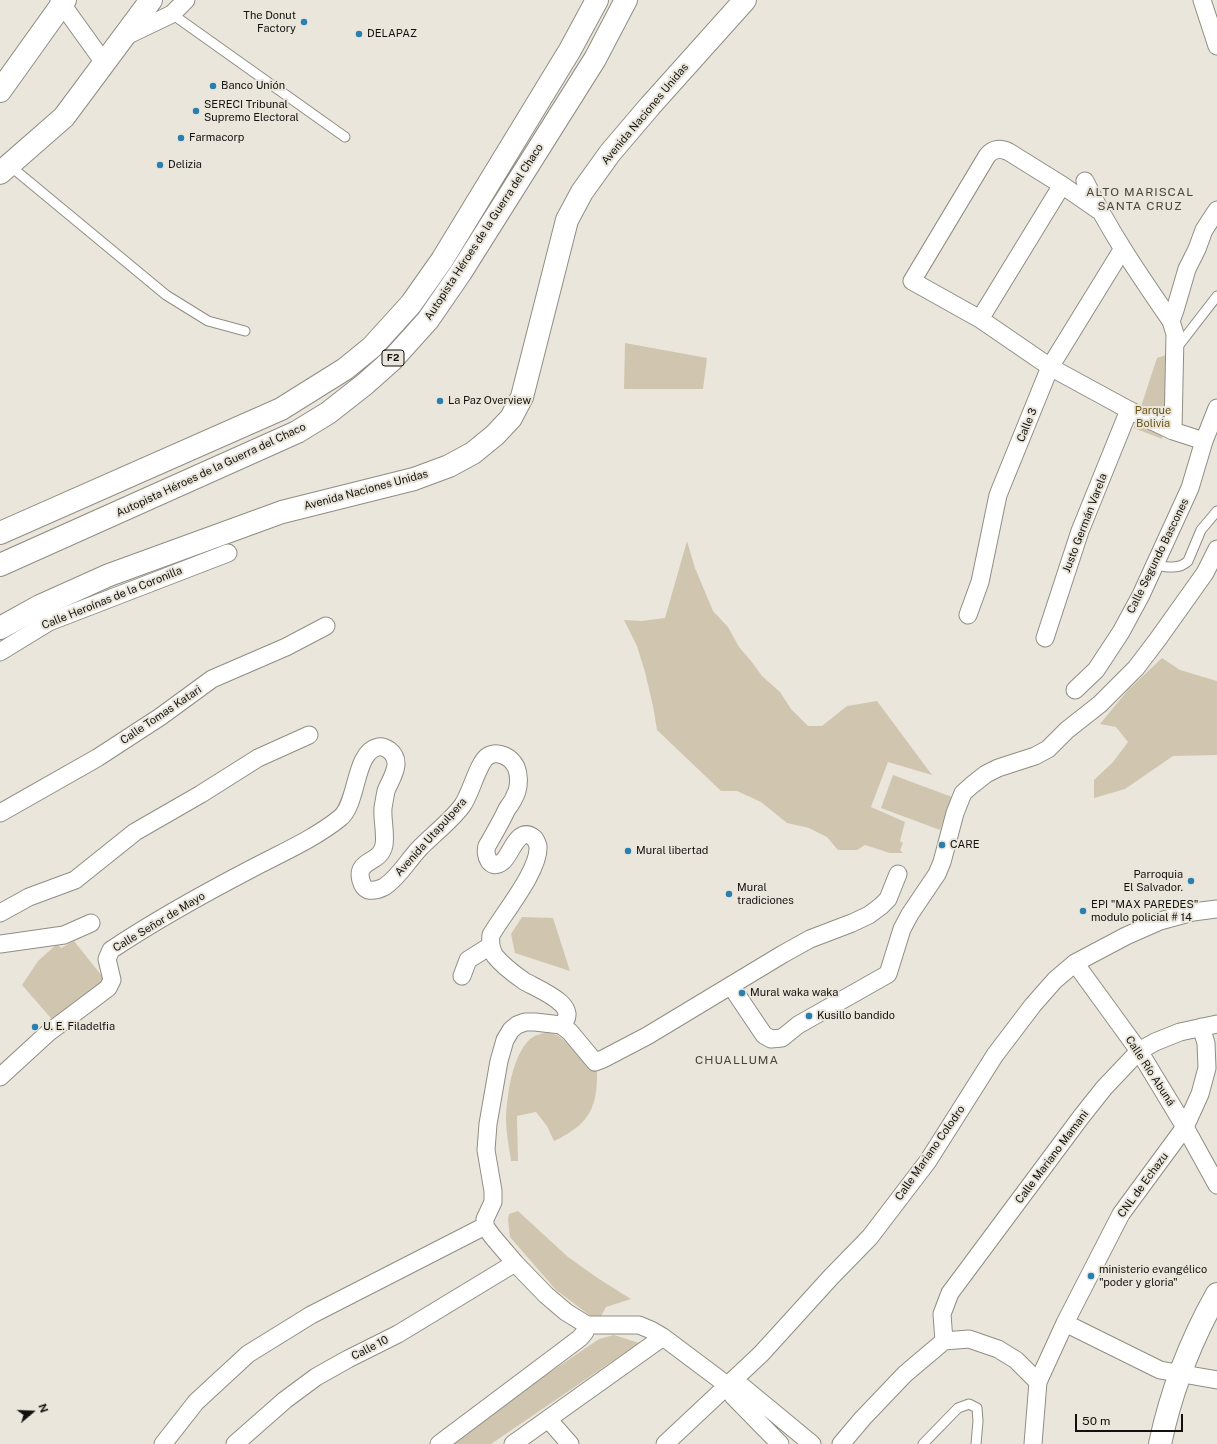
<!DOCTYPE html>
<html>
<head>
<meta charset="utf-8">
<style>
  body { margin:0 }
  #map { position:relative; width:1217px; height:1444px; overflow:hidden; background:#eae6db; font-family:"Public Sans",sans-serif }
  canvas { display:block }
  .north { position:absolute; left:12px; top:1392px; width:40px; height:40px; -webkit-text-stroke:3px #eae6db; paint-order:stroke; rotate:71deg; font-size:11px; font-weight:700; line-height:16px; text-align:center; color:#13110e }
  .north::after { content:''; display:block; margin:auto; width:14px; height:18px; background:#13110e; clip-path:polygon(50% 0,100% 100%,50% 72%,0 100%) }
  .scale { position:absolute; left:1075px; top:1414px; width:108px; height:18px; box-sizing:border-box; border:2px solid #13110e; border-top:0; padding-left:5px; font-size:12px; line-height:14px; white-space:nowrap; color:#13110e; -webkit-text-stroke:3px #eae6db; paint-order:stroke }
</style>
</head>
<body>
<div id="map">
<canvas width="1217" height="1444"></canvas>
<div class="north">N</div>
<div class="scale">50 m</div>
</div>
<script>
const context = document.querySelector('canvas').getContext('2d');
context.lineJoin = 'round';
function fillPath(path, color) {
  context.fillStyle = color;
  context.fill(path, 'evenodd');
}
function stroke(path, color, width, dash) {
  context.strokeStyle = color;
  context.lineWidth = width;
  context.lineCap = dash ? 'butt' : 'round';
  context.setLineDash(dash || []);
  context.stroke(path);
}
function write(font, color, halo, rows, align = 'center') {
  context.font = font + ' "Public Sans",sans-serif';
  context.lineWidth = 4;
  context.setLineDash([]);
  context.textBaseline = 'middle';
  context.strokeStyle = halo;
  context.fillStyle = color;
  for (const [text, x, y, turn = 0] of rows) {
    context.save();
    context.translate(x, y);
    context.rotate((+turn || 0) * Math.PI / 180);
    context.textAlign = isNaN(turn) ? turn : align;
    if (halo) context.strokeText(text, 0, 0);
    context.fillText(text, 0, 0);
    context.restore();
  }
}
const green = new Path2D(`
  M 625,343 L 707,358 L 703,389 L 624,389 Z
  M 1166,355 L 1168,418 L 1162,439 L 1134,428 L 1157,358 Z
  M 687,541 L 695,568 L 713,611 L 728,627 L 739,647 L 751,661 L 762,676 L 780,692 L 791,709 L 808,726 L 822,726 L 847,706 L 877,701 L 932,775 L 888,762 L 871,807 L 905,822 L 900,841 L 903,843 L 900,850 L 903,853 L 890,853 L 865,845 L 857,850 L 838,850 L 827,837 L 809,828 L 787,823 L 761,802 L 737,791 L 721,791 L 657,730 L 653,706 L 645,672 L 637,646 L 624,620 L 642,621 L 665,618 Z
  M 1162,658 L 1180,670 L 1217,681 L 1217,755 L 1173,756 L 1125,789 L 1094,798 L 1094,780 L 1113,762 L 1128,742 L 1116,727 L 1100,724 L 1128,690 Z
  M 893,775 L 952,797 L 940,830 L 881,808 Z
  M 522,917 L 553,918 L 570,971 L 515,953 L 511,934 Z
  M 74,941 L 105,980 L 56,1024 L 22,985 L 38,961 L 57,944 L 61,948 Z
  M 547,1032 L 557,1035 L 597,1065 C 598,1106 592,1123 554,1141 L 547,1126 L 536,1112 L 517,1116 L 518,1161 L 511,1161 C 509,1147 506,1132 506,1118 C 507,1095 512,1056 530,1039 C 535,1035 541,1034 547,1032 Z
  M 518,1211 L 568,1257 L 599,1279 L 631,1299 L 606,1307 L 600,1318 L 592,1317 L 556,1290 L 510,1237 L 508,1220 L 509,1214 Z
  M 614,1335 L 639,1343 L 491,1444 L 445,1444 L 599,1339 Z`);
const service = new Path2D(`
  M 172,14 L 345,137
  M 9,165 L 166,295 L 208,321 L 245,331
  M 1176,349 L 1217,296
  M 1155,565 C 1166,567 1179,570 1188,561 L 1201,530 L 1217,511
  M 923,1444 L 958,1408 L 969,1404 L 977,1408 L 978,1421 L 976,1444`);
const minor = new Path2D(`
  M 59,0 L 105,64
  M 1202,0 L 1217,46
  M 124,37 L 172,14 L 186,0
  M 1085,181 C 1109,231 1140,276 1171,321 L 1175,334 L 1173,431
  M 1098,210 L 1062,185 L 1009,152 C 1001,148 993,148 987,156 L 912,281 L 980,319 L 1050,367 L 1129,410 L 1173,431 L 1204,441
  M 980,319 L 1062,185
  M 1171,321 L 1175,310 L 1187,269 L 1197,249 L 1204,230 L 1217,210
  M 968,615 L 980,582 L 998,495 L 1050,367 L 1122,250
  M 1045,638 L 1080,531 L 1129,410
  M 0,652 L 49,622 L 228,553
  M 1075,690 L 1096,670 L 1121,632 L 1141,595 L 1190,488 L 1204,441 L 1217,408
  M 0,813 L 97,758 L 160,717 L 212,679 L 286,647 L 326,626
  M 0,913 L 29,897 L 75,880 L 135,832 L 201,794 L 258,758 L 309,735
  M 0,944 L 64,935 L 91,923
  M 1075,963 L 1139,1051 L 1185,1127 L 1217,1185
  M 462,976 L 468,960 L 490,946
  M 731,986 L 764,1035 L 771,1039 L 782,1038 L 798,1025 L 888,974 L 902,929 L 910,914 L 937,874 L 942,862 L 955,813 L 963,793 L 972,785 L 986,774 L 998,768 L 1035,756 L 1048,749 L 1067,730 L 1100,704 L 1136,668 L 1158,639 L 1205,573 L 1217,549
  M 561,1025 L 570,1032 L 595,1062 L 603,1059 L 647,1036 L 783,954 L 810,939 L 852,923 L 869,915 L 881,906 L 888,899 L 898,874
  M 0,1077 L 48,1033 L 108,988 L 112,980 L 107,959 L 111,950 C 156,920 203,894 251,869 C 281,853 314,839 340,818 C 358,804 354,752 378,747 C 382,746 386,748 389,750 C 404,762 391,778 386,791 C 385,796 384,802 383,808 C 382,820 386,833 384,845 C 381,860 368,859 362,868 C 358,874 361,887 368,890 C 373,891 380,889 384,887 C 398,878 407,862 418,850 C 431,836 450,822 462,806 C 471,794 478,762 488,756 C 498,750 511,757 516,767 C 519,774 519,784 517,791 C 515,797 511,804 507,809 C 501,822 494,834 487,846 C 484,855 490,871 502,862 C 511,856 517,825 534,838 C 536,840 537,843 538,846 C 540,870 503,914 491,935 C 490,943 491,950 495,956 C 503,966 514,974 524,981 C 535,988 584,1006 561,1025 L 535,1022 L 525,1022 L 517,1025 L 511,1030 L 505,1040 L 499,1061 L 488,1124 L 486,1150 L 493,1191 L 493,1202 L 485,1219 L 485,1226 L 492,1236 L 515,1263 L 546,1295 L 566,1312 L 587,1325 L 639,1325 L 651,1330 L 663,1337 L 727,1385 L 733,1396 L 780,1444
  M 1065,1323 L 1160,1370 L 1217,1380
  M 944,1341 L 942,1314 L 950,1293 L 1081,1117 L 1104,1088 L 1139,1051 L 1155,1042 L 1180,1032 L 1217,1024
  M 727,1385 L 743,1387 L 812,1444
  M 548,1419 L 570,1444
  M 163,1444 L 196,1402 L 248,1354 L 311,1315 L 485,1226
  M 235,1444 L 285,1400 L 316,1377 L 348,1359 L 398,1334 L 515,1263
  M 439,1444 L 580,1338 L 585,1332 L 587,1325
  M 513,1444 L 663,1337
  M 665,1444 L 761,1354 L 831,1277 L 870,1237 L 928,1161 L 995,1055 L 1033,1005 L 1055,980 L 1075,963 L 1126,936 L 1160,921 L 1193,912 L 1217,909
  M 841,1444 L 863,1418 L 905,1374 L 944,1341 L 969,1339 L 998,1349 L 1016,1360 L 1038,1382
  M 1033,1444 L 1038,1382 L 1065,1323 L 1121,1214 L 1185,1127 L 1200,1094 L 1207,1068 L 1206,1043 L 1201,1027`);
const tertiary = new Path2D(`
  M 0,91 L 65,0
  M 0,173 L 64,117 L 151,0
  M 0,628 L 40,606 L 109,575 L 282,512 L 414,479 L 449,466 L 473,453 L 495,435 L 511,418 L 522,397 L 567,220 L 582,192 L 610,153 L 650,106 L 745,0`);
const secondary = new Path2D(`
  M 1160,1444 C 1171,1392 1191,1340 1217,1294`);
const motorway = new Path2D(`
  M 0,533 L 281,409 L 345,369 L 372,347 L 411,304 L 442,260 L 570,50 L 597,0
  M 0,565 L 297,432 L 328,413 L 365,384 L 392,360 L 428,320 L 461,272 L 595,59 L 626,0`);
const markers = [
  [304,22,4,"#2b7faf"],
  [359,34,4,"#2b7faf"],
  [213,86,4,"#2b7faf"],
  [196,111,4,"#2b7faf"],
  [181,138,4,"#2b7faf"],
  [160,165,4,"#2b7faf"],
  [440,401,4,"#2b7faf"],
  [942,845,4,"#2b7faf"],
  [628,851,4,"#2b7faf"],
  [1191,881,4,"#2b7faf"],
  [729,894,4,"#2b7faf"],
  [1083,911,4,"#2b7faf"],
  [742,993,4,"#2b7faf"],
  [809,1016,4,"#2b7faf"],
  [35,1027,4,"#2b7faf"],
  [1091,1276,4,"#2b7faf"]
];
const shields = [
  [393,358,22]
];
const shieldNames = [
  ["F2",393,358]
];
const poiNames = [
  ["The Donut",296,16,"right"],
  ["Factory",296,29,"right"],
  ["DELAPAZ",367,34],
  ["Banco Unión",221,86],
  ["SERECI Tribunal",204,105],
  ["Supremo Electoral",204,118],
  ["Farmacorp",189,138],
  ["Delizia",168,165],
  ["La Paz Overview",448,401],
  ["CARE",950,845],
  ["Mural libertad",636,851],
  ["Parroquia",1183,875,"right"],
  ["El Salvador.",1183,888,"right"],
  ["Mural",737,888],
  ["tradiciones",737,901],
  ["EPI \"MAX PAREDES\"",1091,905],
  ["modulo policial # 14",1091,918],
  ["Mural waka waka",750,993],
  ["Kusillo bandido",817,1016],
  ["U. E. Filadelfia",43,1027],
  ["ministerio evangélico",1099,1270],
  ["\"poder y gloria\"",1099,1283]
];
const streetNames = [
  ["Avenida Naciones Unidas",645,114,-50],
  ["Autopista Héroes de la Guerra del Chaco",484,232,-57],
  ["Calle 3",1027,425,-68],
  ["Autopista Héroes de la Guerra del Chaco",211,470,-25],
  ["Avenida Naciones Unidas",366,490,-15],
  ["Justo Germán Varela",1085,523,-69],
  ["Calle Segundo Bascones",1158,556,-64],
  ["Calle Heroínas de la Coronilla",112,598,-22],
  ["Calle Tomas Katari",161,715,-34],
  ["Avenida Utapulpera",431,837,-48],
  ["Calle Señor de Mayo",159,922,-31],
  ["Calle Río Abuná",1150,1071,57],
  ["Calle Mariano Colodro",930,1153,-55],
  ["Calle Mariano Mamani",1052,1157,-53],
  ["CNL de Echazu",1143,1185,-54],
  ["Calle 10",370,1348,-27]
];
const parkNames = [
  ["Parque",1153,411],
  ["Bolivia",1153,424]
];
const neighbourhoodNames = [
  ["ALTO MARISCAL",1140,192],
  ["SANTA CRUZ",1140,206],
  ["CHUALLUMA",737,1060]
];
fillPath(green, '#d0c6af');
stroke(service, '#918d84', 11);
stroke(minor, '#918d84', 19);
stroke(tertiary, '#918d84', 24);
stroke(secondary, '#918d84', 24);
stroke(motorway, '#918d84', 24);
stroke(service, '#fff', 9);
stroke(minor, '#fff', 17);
stroke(tertiary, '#fff', 22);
stroke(secondary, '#fff', 22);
stroke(motorway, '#fff', 22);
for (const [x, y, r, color] of markers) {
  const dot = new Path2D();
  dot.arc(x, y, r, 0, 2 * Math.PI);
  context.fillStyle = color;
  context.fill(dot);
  stroke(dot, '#eae6db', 1.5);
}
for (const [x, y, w] of shields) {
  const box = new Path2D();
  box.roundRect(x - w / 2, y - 8, w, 16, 3);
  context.fillStyle = '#eae6db';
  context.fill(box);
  stroke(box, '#13110e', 1);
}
write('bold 10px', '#13110e', null, shieldNames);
write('11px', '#13110e', '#eae6db', poiNames, 'left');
write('11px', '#13110e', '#eae6db', streetNames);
write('11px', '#6a5417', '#eae6db', parkNames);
context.letterSpacing = '1px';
write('12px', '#4a463e', '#eae6db', neighbourhoodNames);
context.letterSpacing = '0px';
</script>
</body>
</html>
